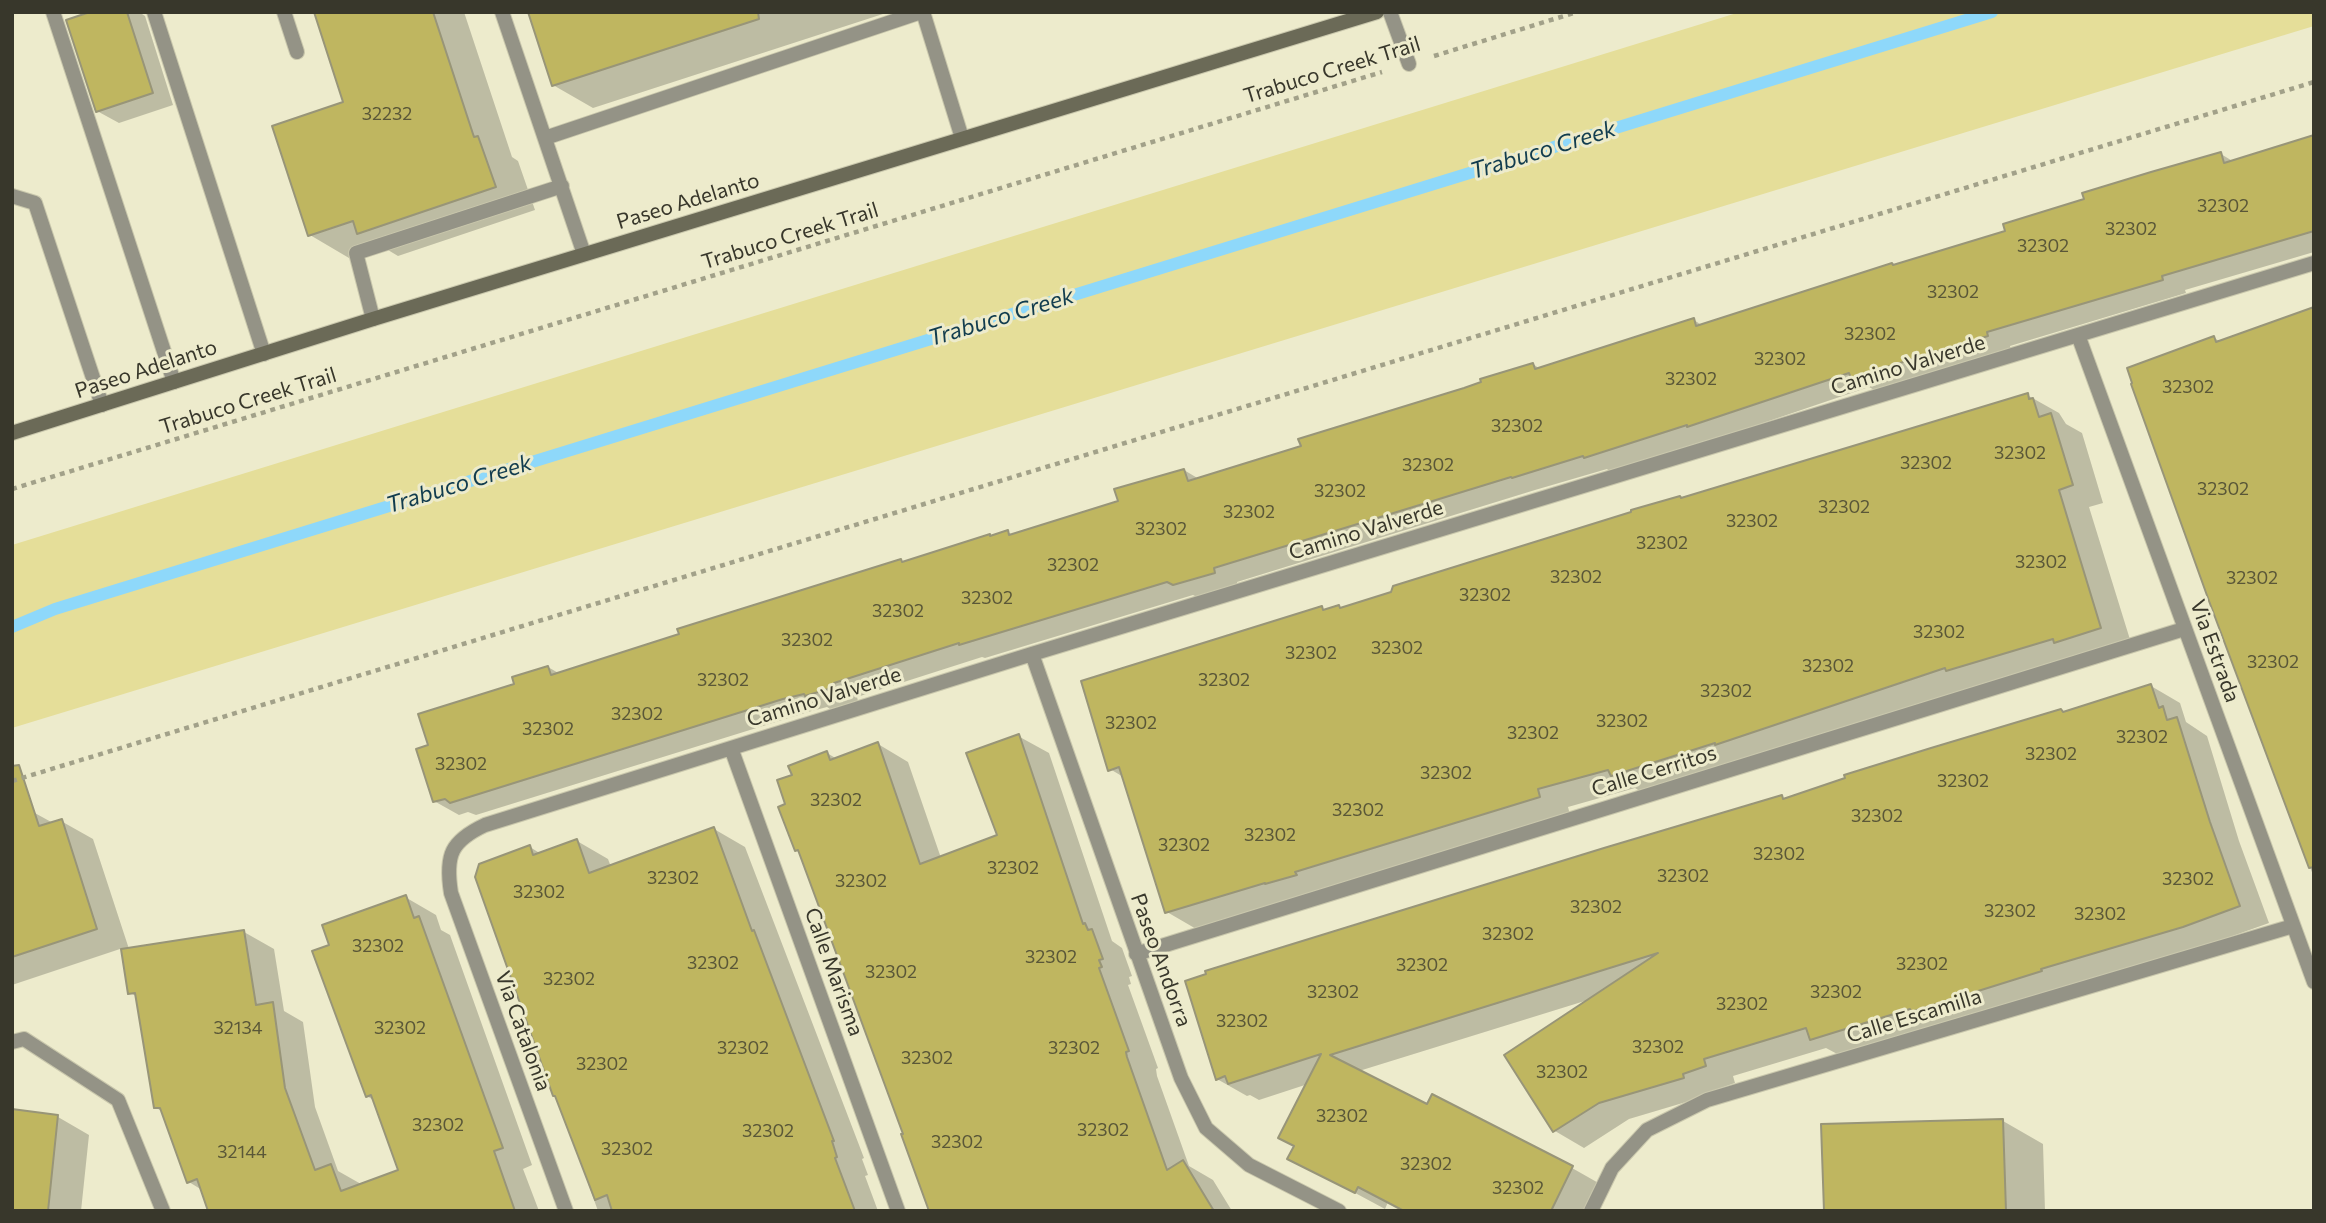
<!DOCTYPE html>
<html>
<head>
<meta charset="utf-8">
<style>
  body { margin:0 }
  #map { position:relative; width:2326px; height:1223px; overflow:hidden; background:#edebcc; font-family:Commissioner,sans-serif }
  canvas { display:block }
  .frame { position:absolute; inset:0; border:14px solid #38372b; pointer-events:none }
</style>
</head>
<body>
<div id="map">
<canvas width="2326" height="1223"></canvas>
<div class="frame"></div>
</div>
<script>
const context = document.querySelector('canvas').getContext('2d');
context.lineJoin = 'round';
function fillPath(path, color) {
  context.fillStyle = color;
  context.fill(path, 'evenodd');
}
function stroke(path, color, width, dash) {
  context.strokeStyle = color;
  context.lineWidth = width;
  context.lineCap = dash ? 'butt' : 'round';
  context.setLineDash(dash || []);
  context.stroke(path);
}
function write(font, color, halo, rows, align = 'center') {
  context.font = font + ' Commissioner,sans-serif';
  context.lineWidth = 6;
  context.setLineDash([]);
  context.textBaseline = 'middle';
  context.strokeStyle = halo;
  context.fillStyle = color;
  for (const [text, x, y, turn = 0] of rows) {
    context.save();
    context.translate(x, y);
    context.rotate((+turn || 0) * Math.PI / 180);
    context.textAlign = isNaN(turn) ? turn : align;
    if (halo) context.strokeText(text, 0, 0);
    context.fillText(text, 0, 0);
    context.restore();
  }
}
const green = new Path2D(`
  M 1740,12 L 2314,12 L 2314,26 L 12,728 L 12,545 Z`);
const shadow = new Path2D(`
  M 96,12 L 139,12 L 145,16 L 173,105 L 119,123 L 97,111 Z
  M 316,12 L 464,12 L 512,157 L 518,161 L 535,210 L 398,256 L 383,247 L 349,258 L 310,235 L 346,103 Z
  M 530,12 L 886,12 L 886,13 L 593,108 L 553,85 Z
  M 2314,137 L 2314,252 L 2185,290 L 2186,293 L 2010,346 L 2011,350 L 1876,391 L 1869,387 L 1713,440 L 1711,439 L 1609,471 L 1607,469 L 1535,490 L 1237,582 L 1238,586 L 1199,598 L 1193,595 L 985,658 L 982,657 L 857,697 L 858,701 L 830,709 L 827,707 L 808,712 L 476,815 L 468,812 L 459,815 L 434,801 L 431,746 L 517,685 L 548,667 L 560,674 L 901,561 L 904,563 L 990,536 L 992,537 L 1008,532 L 1014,536 L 1120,502 L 1184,470 L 1199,479 L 1303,447 L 1533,364 L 1540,369 L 1694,320 L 1703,326 L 2007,233 L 2221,154 L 2234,162 Z
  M 2314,309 L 2314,878 L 2279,778 L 2214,338 L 2221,342 Z
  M 2027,395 L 2059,413 L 2066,424 L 2082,433 L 2103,503 L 2089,507 L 2132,646 L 1979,688 L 1975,686 L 1748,762 L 1643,793 L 1635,788 L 1568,807 L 1570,815 L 1198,930 L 1167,912 L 1125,778 L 1110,769 L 1321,608 L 1326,611 L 1339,607 L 1343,609 L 1683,499 Z
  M 2151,686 L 2180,703 L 2186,722 L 2207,736 L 2239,841 L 2269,923 L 2213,943 L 1841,1056 L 1826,1048 L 1733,1076 L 1735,1083 L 1712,1091 L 1713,1094 L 1629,1119 L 1584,1148 L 1555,1131 L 1588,1000 L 1359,1071 L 1428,1107 L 1572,1168 L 1602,1185 L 1589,1211 L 1406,1211 L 1388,1202 L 1385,1209 L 1290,1158 L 1296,1146 L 1308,1084 L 1259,1100 L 1250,1095 L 1247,1096 L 1217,1079 L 1782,797 L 1786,799 L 2061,711 L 2066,713 Z
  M 1018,736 L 1049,753 L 1112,941 L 1122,948 L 1132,976 L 1129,977 L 1131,984 L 1128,985 L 1158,1068 L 1156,1069 L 1157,1076 L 1189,1166 L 1213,1180 L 1232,1211 L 930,1211 L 906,1135 L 801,853 L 796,850 L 788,805 L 827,753 L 837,759 L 878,744 L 908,762 L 941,858 L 999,836 Z
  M 33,812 L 53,823 L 61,821 L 93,839 L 129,949 L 244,932 L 274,949 L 284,1011 L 303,1022 L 315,1107 L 338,1171 L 361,1184 L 401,1171 L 375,1101 L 367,1096 L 332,946 L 405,897 L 436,915 L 441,930 L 450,935 L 532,1165 L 523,1169 L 539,1211 L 210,1211 L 202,1190 L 189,1182 L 163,1112 L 155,1107 L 138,997 L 130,993 L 123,948 L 12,985 L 12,819 Z
  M 714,829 L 745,847 L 864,1158 L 862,1159 L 868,1175 L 865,1176 L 878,1211 L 598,1211 L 557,1097 L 530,847 L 541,854 L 577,841 L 608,859 L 611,867 Z
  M 58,1117 L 89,1135 L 81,1211 L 12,1211 Z
  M 2003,1121 L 2043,1144 L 2045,1211 L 1825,1211 Z`);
const stream = new Path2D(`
  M 12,627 L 55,609 L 1992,12`);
const building = new Path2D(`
  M 90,12 L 127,12 L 153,93 L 96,112 L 66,20 Z
  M 314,12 L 433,12 L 474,137 L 478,136 L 496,187 L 357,234 L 353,221 L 308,236 L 272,126 L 343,102 Z
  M 528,12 L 758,12 L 759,19 L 552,86 Z
  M 2314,135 L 2314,231 L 2162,276 L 2163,280 L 1987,332 L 1988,336 L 1851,378 L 1849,373 L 1687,427 L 1687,425 L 1584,458 L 1583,456 L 1512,478 L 1511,477 L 1214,568 L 1215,573 L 1173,585 L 1167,582 L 959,645 L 959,643 L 834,683 L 835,687 L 805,696 L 804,694 L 783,699 L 450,803 L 445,799 L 433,802 L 416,749 L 428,745 L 418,714 L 514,684 L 512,677 L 548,666 L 551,675 L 679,634 L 677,629 L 901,559 L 902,562 L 990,534 L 990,536 L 1008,530 L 1009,535 L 1118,501 L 1114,489 L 1184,469 L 1188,481 L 1301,446 L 1298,439 L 1464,388 L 1481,382 L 1480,379 L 1533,363 L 1535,369 L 1694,318 L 1696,326 L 1892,263 L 1893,265 L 2005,231 L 2003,224 L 2084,199 L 2082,193 L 2151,172 L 2221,152 L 2224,163 Z
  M 2314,307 L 2314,867 L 2309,868 L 2209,601 L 2131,384 L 2132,383 L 2127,368 L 2214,336 L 2216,342 Z
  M 2028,393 L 2029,399 L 2033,398 L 2039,417 L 2051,413 L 2073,485 L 2059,490 L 2101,628 L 2054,643 L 2053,639 L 1946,671 L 1945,668 L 1715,745 L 1715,743 L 1611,776 L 1608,770 L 1538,789 L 1540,797 L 1295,872 L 1297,875 L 1265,884 L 1265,883 L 1165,913 L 1119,767 L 1108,771 L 1081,681 L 1322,606 L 1323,610 L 1339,605 L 1340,608 L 1391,592 L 1393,586 L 1631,512 L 1631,510 L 1680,496 L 1681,498 Z
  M 2151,684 L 2159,708 L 2163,706 L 2167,720 L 2177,717 L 2210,822 L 2240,906 L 2183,927 L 2041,969 L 2042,971 L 1911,1012 L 1910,1009 L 1810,1040 L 1806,1028 L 1704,1059 L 1706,1066 L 1683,1074 L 1684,1078 L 1599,1103 L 1553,1132 L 1504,1055 L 1658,953 L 1330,1055 L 1427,1104 L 1432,1094 L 1573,1166 L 1551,1211 L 1404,1211 L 1358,1187 L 1355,1193 L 1287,1159 L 1294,1146 L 1278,1138 L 1321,1054 L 1228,1084 L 1225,1076 L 1216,1080 L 1185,981 L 1206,974 L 1205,971 L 1604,848 L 1782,795 L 1783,799 L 1845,778 L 1844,775 L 1931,748 L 2061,709 L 2063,712 Z
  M 1019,734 L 1083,924 L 1085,923 L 1088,930 L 1092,929 L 1103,959 L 1099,960 L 1102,967 L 1099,968 L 1129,1051 L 1126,1052 L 1127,1057 L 1167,1170 L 1183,1160 L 1214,1211 L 929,1211 L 901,1134 L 903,1134 L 798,850 L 795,851 L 778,807 L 785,804 L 777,780 L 792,775 L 788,766 L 827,751 L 830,760 L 878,742 L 920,864 L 997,835 L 966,753 Z
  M 19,765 L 39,826 L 62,819 L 97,929 L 12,957 L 12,766 Z
  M 714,827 L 752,931 L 754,930 L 834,1141 L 832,1141 L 837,1157 L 835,1158 L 855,1211 L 612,1211 L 607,1195 L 595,1200 L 555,1096 L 553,1096 L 475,877 L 479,864 L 530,845 L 533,855 L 577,839 L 589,873 Z
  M 406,895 L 414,918 L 419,916 L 503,1148 L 494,1151 L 515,1211 L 208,1211 L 197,1179 L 187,1183 L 160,1108 L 154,1108 L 135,993 L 128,994 L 121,949 L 244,930 L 256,1005 L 273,1002 L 285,1088 L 315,1170 L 331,1164 L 341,1191 L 398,1170 L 371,1095 L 366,1097 L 312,951 L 329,945 L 322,925 Z
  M 12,1109 L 58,1115 L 48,1211 L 12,1211 Z
  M 2003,1119 L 2006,1211 L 1824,1211 L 1821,1124 Z`);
const path = new Path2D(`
  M 1434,56 L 1577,12
  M 12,489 L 1382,72
  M 12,781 L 2314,82`);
const lane = new Path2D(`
  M 53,12 L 174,382
  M 154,12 L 264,354
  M 284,12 L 297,52
  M 502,12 L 584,254
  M 923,12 L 962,138
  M 1390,12 L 1409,64
  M 545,138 L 921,12
  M 12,196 L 35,203 L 102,405
  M 373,319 L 356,253 L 562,186`);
const street = new Path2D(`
  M 2078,335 L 2314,982
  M 1032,654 L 1181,1078 L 1206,1128 L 1249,1165 L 1339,1211
  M 731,748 L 898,1211
  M 1136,954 L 2184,629
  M 12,1042 L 24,1039 L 118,1100 L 163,1211
  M 566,1211 L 451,893 C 445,855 451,841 485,825 L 1032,654 L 2314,263
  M 1591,1211 L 1612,1168 L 1647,1130 L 1707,1100 L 2293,926`);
const secondary = new Path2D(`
  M 12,433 L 373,319 L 1377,12`);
const numberNames = [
  ["32232",387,114],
  ["32302",2223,206],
  ["32302",2131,229],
  ["32302",2043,246],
  ["32302",1953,292],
  ["32302",1870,334],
  ["32302",1780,359],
  ["32302",1691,379],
  ["32302",2188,387],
  ["32302",1517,426],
  ["32302",2020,453],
  ["32302",1926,463],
  ["32302",1428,465],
  ["32302",2223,489],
  ["32302",1340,491],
  ["32302",1844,507],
  ["32302",1249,512],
  ["32302",1752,521],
  ["32302",1161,529],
  ["32302",1662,543],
  ["32302",2041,562],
  ["32302",1073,565],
  ["32302",1576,577],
  ["32302",2252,578],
  ["32302",1485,595],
  ["32302",987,598],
  ["32302",898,611],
  ["32302",1939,632],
  ["32302",807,640],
  ["32302",1397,648],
  ["32302",1311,653],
  ["32302",2273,662],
  ["32302",1828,666],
  ["32302",723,680],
  ["32302",1224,680],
  ["32302",1726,691],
  ["32302",637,714],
  ["32302",1622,721],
  ["32302",1131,723],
  ["32302",548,729],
  ["32302",1533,733],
  ["32302",2142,737],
  ["32302",2051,754],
  ["32302",461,764],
  ["32302",1446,773],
  ["32302",1963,781],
  ["32302",836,800],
  ["32302",1358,810],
  ["32302",1877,816],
  ["32302",1270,835],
  ["32302",1184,845],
  ["32302",1779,854],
  ["32302",1013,868],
  ["32302",1683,876],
  ["32302",673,878],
  ["32302",2188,879],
  ["32302",861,881],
  ["32302",539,892],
  ["32302",1596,907],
  ["32302",2010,911],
  ["32302",2100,914],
  ["32302",1508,934],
  ["32302",378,946],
  ["32302",1051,957],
  ["32302",713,963],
  ["32302",1922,964],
  ["32302",1422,965],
  ["32302",891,972],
  ["32302",569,979],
  ["32302",1333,992],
  ["32302",1836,992],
  ["32302",1742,1004],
  ["32302",1242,1021],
  ["32134",238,1028],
  ["32302",400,1028],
  ["32302",1658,1047],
  ["32302",743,1048],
  ["32302",1074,1048],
  ["32302",927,1058],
  ["32302",602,1064],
  ["32302",1562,1072],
  ["32302",1342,1116],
  ["32302",438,1125],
  ["32302",1103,1130],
  ["32302",768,1131],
  ["32302",957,1142],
  ["32302",627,1149],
  ["32144",242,1152],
  ["32302",1426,1164],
  ["32302",1518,1188]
];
const streetNames = [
  ["Trabuco Creek Trail",1332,70,-17],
  ["Paseo Adelanto",688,201,-17],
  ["Trabuco Creek Trail",790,236,-17],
  ["Camino Valverde",1908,365,-17],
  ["Paseo Adelanto",146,369,-18],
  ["Trabuco Creek Trail",248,401,-17],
  ["Camino Valverde",1366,530,-17],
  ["Via Estrada",2215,651,70],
  ["Camino Valverde",824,697,-17],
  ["Calle Cerritos",1654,771,-17],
  ["Paseo Andorra",1161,960,70],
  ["Calle Marisma",834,972,70],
  ["Calle Escamilla",1914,1016,-17],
  ["Via Catalonia",523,1031,70]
];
const waterNames = [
  ["Trabuco Creek",1543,150,-17],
  ["Trabuco Creek",1001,317,-17],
  ["Trabuco Creek",459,484,-17]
];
fillPath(green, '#e5de99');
fillPath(shadow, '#0003');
stroke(stream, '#8ed8fa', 12);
fillPath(building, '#bfb660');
stroke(building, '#989578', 2);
stroke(lane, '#c9c7ac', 16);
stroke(street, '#c9c7ac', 16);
stroke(secondary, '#c9c7ac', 16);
stroke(path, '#a2a189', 4.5, [5, 5]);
stroke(lane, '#949386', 14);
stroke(street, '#949386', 14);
stroke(secondary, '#6b6a57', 14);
write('18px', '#5a5738', null, numberNames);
write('21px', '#38372b', '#edebcc', streetNames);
write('italic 23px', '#113c4e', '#edebcc', waterNames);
</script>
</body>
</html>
